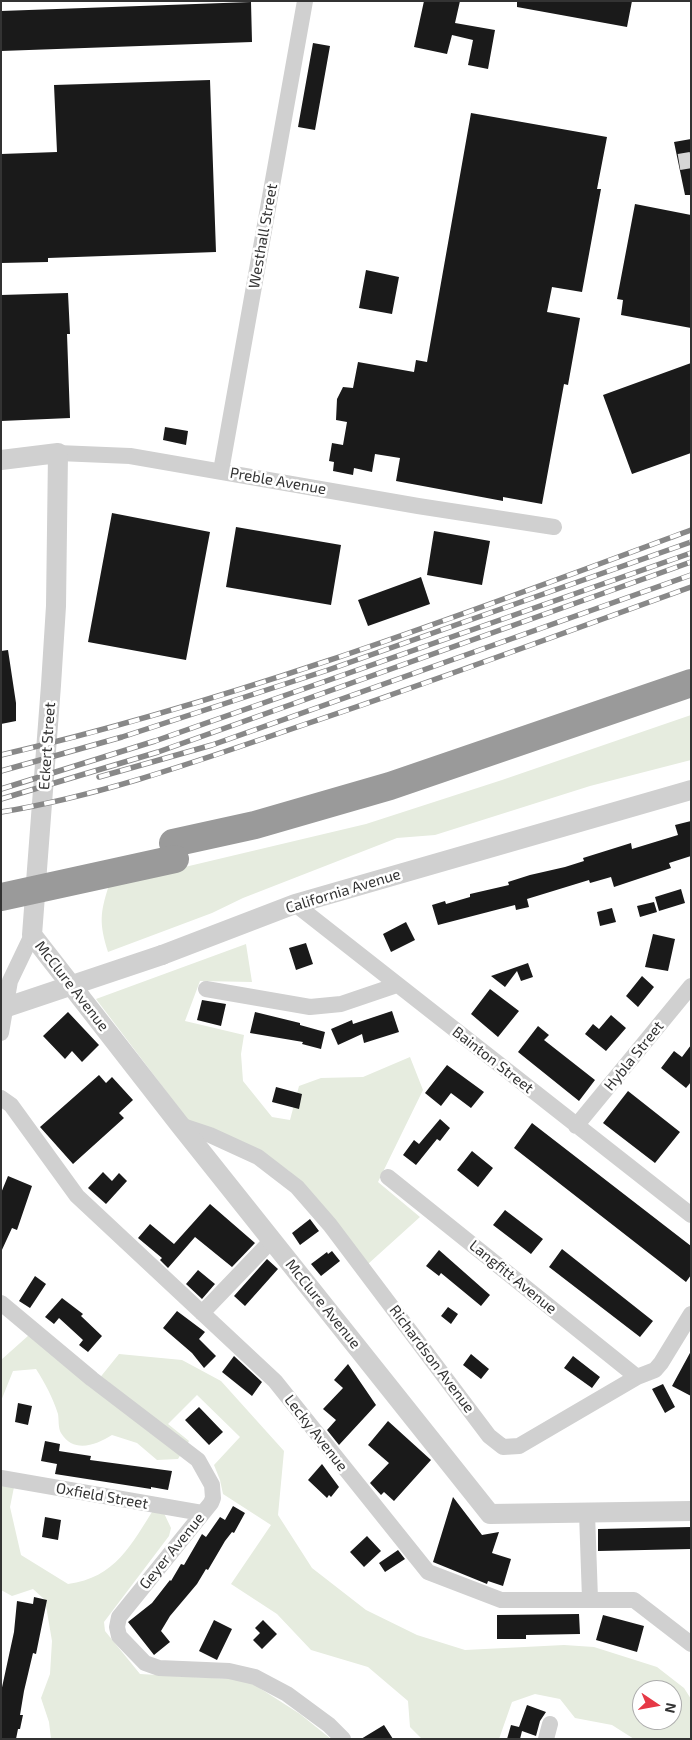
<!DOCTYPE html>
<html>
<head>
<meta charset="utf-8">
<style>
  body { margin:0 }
  #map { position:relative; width:692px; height:1740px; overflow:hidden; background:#fff; font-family:"Exo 2",sans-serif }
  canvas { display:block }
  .frame { position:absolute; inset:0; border:2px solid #333; pointer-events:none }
  .north { position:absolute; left:632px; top:1680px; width:50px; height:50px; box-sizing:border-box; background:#fff; border:1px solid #adadad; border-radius:50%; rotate:102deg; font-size:14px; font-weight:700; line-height:20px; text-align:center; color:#333 }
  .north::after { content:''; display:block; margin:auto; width:18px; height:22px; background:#e63946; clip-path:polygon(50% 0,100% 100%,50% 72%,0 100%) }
</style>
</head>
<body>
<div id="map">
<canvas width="692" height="1740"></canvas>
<div class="frame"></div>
<div class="north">N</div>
</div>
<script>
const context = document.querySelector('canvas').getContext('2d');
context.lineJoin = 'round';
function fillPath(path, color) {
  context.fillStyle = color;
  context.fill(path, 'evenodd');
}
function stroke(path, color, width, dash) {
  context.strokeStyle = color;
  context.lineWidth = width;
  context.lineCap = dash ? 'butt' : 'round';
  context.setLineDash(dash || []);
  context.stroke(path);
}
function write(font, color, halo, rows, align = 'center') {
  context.font = font + ' "Exo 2",sans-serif';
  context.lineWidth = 5;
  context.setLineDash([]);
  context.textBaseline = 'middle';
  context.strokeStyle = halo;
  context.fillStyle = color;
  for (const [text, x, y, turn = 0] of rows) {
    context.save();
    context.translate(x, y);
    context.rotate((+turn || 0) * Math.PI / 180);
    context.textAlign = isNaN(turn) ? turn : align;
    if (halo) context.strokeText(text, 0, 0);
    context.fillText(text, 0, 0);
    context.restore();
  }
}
const green = new Path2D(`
  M 691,715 L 691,760 L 590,786 L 435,835 L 397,838 L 243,898 L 212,913 L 108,952 C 99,923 100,913 109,885 L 366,824 L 502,780 Z
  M 246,944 L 252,982 L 200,981 L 185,1021 L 244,1035 L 241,1054 L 243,1081 L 272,1117 L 290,1120 L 299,1086 L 321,1078 L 363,1077 L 410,1057 L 423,1090 L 378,1182 L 420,1217 L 368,1264 L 305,1187 L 289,1171 L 258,1150 L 191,1124 L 96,999 Z
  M 29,1335 L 94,1385 L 119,1354 L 182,1360 L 221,1381 L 284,1451 L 278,1515 L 312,1568 L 366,1610 L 417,1635 L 465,1650 L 564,1645 L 594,1647 L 657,1667 L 684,1688 L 691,1699 L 691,1739 L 634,1739 L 612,1725 L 575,1718 L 560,1699 L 535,1694 L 512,1702 L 499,1739 L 422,1739 L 410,1727 L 408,1701 L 368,1667 L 311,1650 L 277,1614 L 231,1584 L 271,1525 L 223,1494 L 220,1480 L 214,1465 L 240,1437 L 197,1395 L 168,1424 L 189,1441 L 178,1459 L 157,1460 L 137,1443 L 112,1435 C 96,1445 74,1454 61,1433 C 58,1428 59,1420 58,1414 C 53,1398 45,1383 36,1369 L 13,1371 L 1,1401 L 1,1360 ZM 642,1690 L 672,1690 L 672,1720 L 642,1720 Z
  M 1,1485 L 14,1487 L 10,1507 L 21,1555 L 68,1584 C 115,1578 132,1544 155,1507 L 162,1509 L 171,1528 L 169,1536 L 104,1622 L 105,1631 L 140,1674 L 247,1680 L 300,1714 L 331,1739 L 51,1739 L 49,1722 L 41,1698 L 50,1674 L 52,1641 L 45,1600 L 33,1589 L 12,1596 L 1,1590 Z`);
const building = new Path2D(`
  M 424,1 L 460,1 L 455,23 L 495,30 L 488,69 L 468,65 L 473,40 L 452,35 L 447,54 L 414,47 Z
  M 517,1 L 632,1 L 627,27 L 517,7 Z
  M 251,2 L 252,42 L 1,51 L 1,11 Z
  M 313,43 L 330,46 L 315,130 L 298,127 Z
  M 210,80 L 216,252 L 48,258 L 48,262 L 1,263 L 1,154 L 57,152 L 54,85 Z
  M 471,113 L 607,137 L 597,189 L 601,189 L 582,292 L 552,287 L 547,312 L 580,318 L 568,385 L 564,384 L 542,504 L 503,497 L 503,501 L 396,481 L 400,458 L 375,454 L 372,472 L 354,468 L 353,475 L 333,471 L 334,462 L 329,461 L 332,443 L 343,445 L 347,422 L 336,420 L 337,399 L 343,387 L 353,388 L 358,362 L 414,372 L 416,360 L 427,362 Z
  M 691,139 L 691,195 L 685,195 L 674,142 Z
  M 635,204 L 691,215 L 691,328 L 621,315 L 623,300 L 617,299 Z
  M 366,270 L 399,277 L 392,314 L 359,308 Z
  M 68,293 L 70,334 L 67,334 L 70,418 L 1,421 L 1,295 Z
  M 691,363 L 691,453 L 632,474 L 603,395 Z
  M 165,427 L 188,431 L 186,445 L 163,440 Z
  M 112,513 L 210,532 L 186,660 L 88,642 Z
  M 236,527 L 341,545 L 331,605 L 226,587 Z
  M 434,531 L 490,541 L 482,585 L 427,575 Z
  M 421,577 L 430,604 L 368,626 L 358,600 Z
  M 8,650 L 16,703 L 16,721 L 1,724 L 1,651 Z
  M 691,821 L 691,856 L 669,863 L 671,868 L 614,887 L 611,877 L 590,883 L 589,880 L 527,899 L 529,907 L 516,910 L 515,905 L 438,925 L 432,905 L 445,901 L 446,904 L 470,897 L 470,894 L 509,885 L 508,882 L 530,875 L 565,867 L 584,861 L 583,858 L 631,843 L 632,849 L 678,835 L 675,825 Z
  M 681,889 L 685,903 L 659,911 L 655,897 Z
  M 654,902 L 657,912 L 640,917 L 637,906 Z
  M 612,908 L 616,922 L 600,926 L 597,912 Z
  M 406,922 L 415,940 L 391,952 L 383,934 Z
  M 653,934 L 675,939 L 668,971 L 645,967 Z
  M 306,943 L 313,964 L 296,970 L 289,948 Z
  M 528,963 L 533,977 L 521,981 L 517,971 L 505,987 L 491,976 Z
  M 642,976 L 654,987 L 638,1007 L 626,996 Z
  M 490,989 L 519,1011 L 498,1037 L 471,1014 Z
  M 202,1000 L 226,1004 L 221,1026 L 197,1020 Z
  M 392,1011 L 399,1032 L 364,1043 L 362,1034 L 338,1045 L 331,1029 L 352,1020 L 353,1024 Z
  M 68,1012 L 99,1045 L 82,1062 L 72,1051 L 65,1059 L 43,1036 Z
  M 255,1012 L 300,1023 L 300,1025 L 325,1032 L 321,1049 L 302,1044 L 303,1042 L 250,1033 Z
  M 611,1015 L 626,1028 L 606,1051 L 585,1034 L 593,1024 L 599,1029 Z
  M 538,1026 L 549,1035 L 544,1040 L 595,1080 L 579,1101 L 518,1052 Z
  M 691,1045 L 691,1082 L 686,1088 L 661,1068 L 674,1051 L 682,1057 Z
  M 447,1065 L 484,1092 L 471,1108 L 451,1093 L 441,1106 L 425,1093 Z
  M 99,1075 L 106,1083 L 112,1077 L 133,1100 L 119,1113 L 124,1118 L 73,1164 L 40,1127 Z
  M 276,1087 L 302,1094 L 299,1109 L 272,1102 Z
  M 628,1091 L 680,1132 L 655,1163 L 603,1123 Z
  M 440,1119 L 450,1128 L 440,1141 L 437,1139 L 416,1165 L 403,1155 L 414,1140 L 419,1144 Z
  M 532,1123 L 691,1246 L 691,1275 L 686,1282 L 514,1148 Z
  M 472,1151 L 493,1168 L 478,1187 L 457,1170 Z
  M 103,1172 L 112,1181 L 119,1173 L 127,1181 L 106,1204 L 88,1188 Z
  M 8,1176 L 32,1186 L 17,1230 L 12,1228 L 1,1252 L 1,1193 Z
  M 210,1204 L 255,1243 L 232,1267 L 195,1237 L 168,1268 L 160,1260 L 162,1258 L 138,1238 L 150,1224 L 174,1244 Z
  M 505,1210 L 543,1239 L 531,1254 L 493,1225 Z
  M 310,1219 L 319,1231 L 300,1245 L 292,1233 Z
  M 562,1249 L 653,1321 L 640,1337 L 549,1267 Z
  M 439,1250 L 490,1295 L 481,1306 L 441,1273 L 439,1276 L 426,1266 Z
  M 332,1251 L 340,1261 L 321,1276 L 311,1264 L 327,1252 L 328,1254 Z
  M 267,1259 L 278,1269 L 245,1306 L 234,1296 Z
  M 198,1270 L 215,1284 L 202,1299 L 186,1284 Z
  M 35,1276 L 46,1284 L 30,1308 L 19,1301 Z
  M 62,1298 L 83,1314 L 81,1316 L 102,1336 L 88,1352 L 79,1345 L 83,1340 L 59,1318 L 54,1324 L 45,1317 Z
  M 448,1307 L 458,1314 L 451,1324 L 441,1316 Z
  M 177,1311 L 205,1332 L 199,1339 L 216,1356 L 204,1368 L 192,1353 L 163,1328 Z
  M 691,1351 L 691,1396 L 672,1386 Z
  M 471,1354 L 489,1369 L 481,1379 L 463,1365 Z
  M 234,1356 L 262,1382 L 252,1396 L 222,1372 Z
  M 573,1356 L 600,1377 L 592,1388 L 564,1368 Z
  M 348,1364 L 376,1405 L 339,1445 L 327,1430 L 336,1420 L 323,1409 L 343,1388 L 334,1380 Z
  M 663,1384 L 675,1407 L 665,1413 L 652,1389 Z
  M 18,1403 L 32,1406 L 28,1425 L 15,1422 Z
  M 199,1407 L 223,1432 L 209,1445 L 185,1420 Z
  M 388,1421 L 431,1460 L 394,1501 L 384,1492 L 381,1495 L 370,1483 L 389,1463 L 368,1445 Z
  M 45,1441 L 60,1444 L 59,1451 L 91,1456 L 90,1460 L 172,1471 L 168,1490 L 151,1487 L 151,1489 L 55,1474 L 57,1464 L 41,1461 Z
  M 322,1464 L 339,1487 L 331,1497 L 329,1495 L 327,1498 L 308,1480 Z
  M 453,1497 L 482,1535 L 499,1532 L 492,1553 L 511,1559 L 503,1586 L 488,1581 L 487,1584 L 433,1562 Z
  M 233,1506 L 245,1513 L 234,1533 L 232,1532 L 225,1541 L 208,1570 L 206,1569 L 197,1584 L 170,1616 L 161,1631 L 170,1642 L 154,1655 L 128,1622 L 152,1603 L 170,1580 L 171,1581 L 181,1564 L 184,1565 L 202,1534 L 206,1537 L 220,1517 L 225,1520 Z
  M 45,1517 L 61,1520 L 58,1540 L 42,1537 Z
  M 691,1527 L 691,1549 L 598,1551 L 598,1529 Z
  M 367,1536 L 381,1551 L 364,1567 L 350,1552 Z
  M 398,1550 L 405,1559 L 385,1572 L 379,1563 Z
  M 34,1597 L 47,1600 L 36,1654 L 33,1653 L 24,1691 L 20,1715 L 23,1715 L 20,1729 L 18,1729 L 16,1739 L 1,1739 L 1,1692 L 14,1632 L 17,1601 L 33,1604 Z
  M 579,1614 L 580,1634 L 526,1635 L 526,1639 L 497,1639 L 497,1615 Z
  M 603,1615 L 644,1626 L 637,1652 L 596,1640 Z
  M 214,1620 L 232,1629 L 217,1660 L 199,1651 Z
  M 263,1620 L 277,1634 L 262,1649 L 253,1640 L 260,1633 L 255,1628 Z
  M 527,1705 L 546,1712 L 540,1721 L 536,1736 L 522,1731 L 520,1739 L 507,1739 L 511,1725 L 519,1727 Z
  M 384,1725 L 393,1739 L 361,1739 Z`);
const minorTunnel = new Path2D(`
  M 679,162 L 691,160`);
const minor = new Path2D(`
  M 58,453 L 130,456 L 418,506 L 554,527
  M 221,471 L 305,1
  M 295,904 L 691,1215
  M 206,989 L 310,1007 L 341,1004 L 397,985
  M 1,1033 L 10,981 L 32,935
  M 1,1098 L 11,1105 L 77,1196 L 275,1381 L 428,1572 L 501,1600 L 634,1600 L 691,1644
  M 180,1125 L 210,1135 L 258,1157 L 297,1187 L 330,1225 L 489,1436 L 503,1447 L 519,1446 L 637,1377 L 655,1370 L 661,1363 L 691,1314
  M 576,1126 L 691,986
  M 388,1177 L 637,1377
  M 1,1303 L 92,1379 L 198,1460 L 212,1485 L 213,1498 L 211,1503 L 119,1617 L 117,1627 L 119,1636 L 145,1663 L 159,1668 L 229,1671 L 255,1677 L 287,1694 L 329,1725 L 343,1739
  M 202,1313 L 272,1240
  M 1,1478 L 202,1513
  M 587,1513 L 590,1599
  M 546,1739 L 550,1724`);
const tertiary = new Path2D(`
  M 1,460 L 58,453 L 56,606 L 51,685 L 32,935 L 180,1125 L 490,1514 L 691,1511
  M 162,955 L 295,904 L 691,790`);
const motorway = new Path2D(`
  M 173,843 L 255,825 L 390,786 L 691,683`);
const rail = new Path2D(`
  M 1,755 C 238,700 464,614 691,530
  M 1,771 L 122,737 L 328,670 L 691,542
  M 99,777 L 212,745 L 691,575
  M 1,789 L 155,741 L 691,553
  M 1,799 L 158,752 L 691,562
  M 1,812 C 105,795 206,758 306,724 C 435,681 563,633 691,587`);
const tertiaryBridge = new Path2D(`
  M 1,1009 L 162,955`);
const motorwayBridge = new Path2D(`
  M 1,897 L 175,859`);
const streetNames = [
  ["Westhall Street",263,236,-80],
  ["Preble Avenue",278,481,10],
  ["Eckert Street",47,746,-86],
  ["California Avenue",343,891,-17],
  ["McClure Avenue",72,986,52],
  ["Hybla Street",634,1056,-51],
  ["Bainton Street",493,1060,38],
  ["Langfitt Avenue",513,1277,39],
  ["McClure Avenue",323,1304,51],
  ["Richardson Avenue",432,1359,53],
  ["Lecky Avenue",316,1433,52],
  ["Oxfield Street",102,1496,10],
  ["Geyer Avenue",172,1551,-51]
];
fillPath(green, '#e6ecdf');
fillPath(building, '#1a1a1a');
stroke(minorTunnel, '#d6d6d6', 16, [16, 8]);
stroke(minor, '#d0d0d0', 16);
stroke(tertiary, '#d0d0d0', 20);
stroke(motorway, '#9a9a9a', 28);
stroke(rail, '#888', 5.5);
stroke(rail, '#fff', 4, [11]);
stroke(tertiaryBridge, '#d0d0d0', 20);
stroke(motorwayBridge, '#9a9a9a', 28);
write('15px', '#333', '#fff', streetNames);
</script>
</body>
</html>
